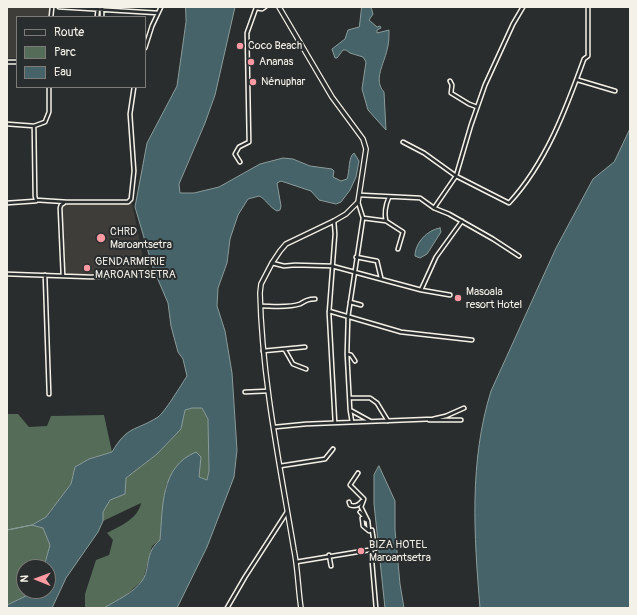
<!DOCTYPE html>
<html>
<head>
<meta charset="utf-8">
<style>
  body { margin:0 }
  #map { position:relative; width:637px; height:615px; overflow:hidden; background:#2a2d2e; font-family:Pangolin,sans-serif }
  canvas { display:block }
  .frame { position:absolute; inset:0; border:8px solid #f4f1e8; pointer-events:none }
  .legend { position:absolute; left:16px; top:16px; width:130px; height:72px; box-sizing:border-box; background:#2a2d2e; border:1px solid #7b7b78; margin:0; padding:5px 7px; list-style:none; font-size:12px; color:#f4f1e8 }
  .legend li { display:flex; align-items:center; gap:8px; height:20px }
  .legend b { width:20px; border:1px solid #7b7b78 }
  .north { position:absolute; left:16px; top:559px; width:40px; height:40px; box-sizing:border-box; background:#2a2d2e; border:1px solid #7b7b78; border-radius:50%; rotate:271deg; font-size:11px; font-weight:700; line-height:16px; text-align:center; color:#f4f1e8 }
  .north::after { content:''; display:block; margin:auto; width:14px; height:18px; background:#ff9aa2; clip-path:polygon(50% 0,100% 100%,50% 72%,0 100%) }
</style>
</head>
<body>
<div id="map">
<canvas width="637" height="615"></canvas>
<div class="frame"></div>
<ul class="legend">
<li><b style="height:5px;background:#2a2d2e"></b>Route</li>
<li><b style="height:11px;background:#556c59"></b>Parc</li>
<li><b style="height:11px;background:#456368"></b>Eau</li>
</ul>
<div class="north">N</div>
</div>
<script>
const context = document.querySelector('canvas').getContext('2d');
context.lineJoin = 'round';
function fillPath(path, color) {
  context.fillStyle = color;
  context.fill(path, 'evenodd');
}
function stroke(path, color, width, dash) {
  context.strokeStyle = color;
  context.lineWidth = width;
  context.lineCap = dash ? 'butt' : 'round';
  context.setLineDash(dash || []);
  context.stroke(path);
}
function write(font, color, halo, rows, align = 'center') {
  context.font = font + ' Pangolin,sans-serif';
  context.lineWidth = 4;
  context.setLineDash([]);
  context.textBaseline = 'middle';
  context.strokeStyle = halo;
  context.fillStyle = color;
  for (const [text, x, y, turn = 0] of rows) {
    context.save();
    context.translate(x, y);
    context.rotate((+turn || 0) * Math.PI / 180);
    context.textAlign = isNaN(turn) ? turn : align;
    if (halo) context.strokeText(text, 0, 0);
    context.fillText(text, 0, 0);
    context.restore();
  }
}
const built = new Path2D(`
  M 7,7 L 49,7 L 49,17 L 17,17 L 17,58 L 7,58 Z
  M 132,203 L 143,257 L 149,271 L 64,275 L 62,207 L 66,204 Z`);
const green = new Path2D(`
  M 192,408 L 202,408 L 208,419 L 209,471 L 207,480 L 199,477 L 166,484 L 160,540 L 152,546 L 143,580 L 125,596 L 104,608 L 85,608 L 85,594 L 96,560 L 109,555 L 113,540 L 107,533 C 120,526 138,519 141,503 L 103,521 L 103,512 L 110,500 L 125,494 L 126,478 L 157,454 L 181,429 L 185,410 Z
  M 7,414 L 18,414 L 29,427 L 47,426 L 51,416 L 104,415 L 112,452 L 89,459 L 75,467 L 71,484 L 46,517 L 33,524 L 43,528 L 50,545 L 44,566 L 24,567 L 24,591 L 29,591 L 26,596 L 7,605 Z`);
const water = new Path2D(`
  M 186,7 L 235,7 L 215,95 L 205,123 L 179,184 L 180,193 L 194,193 L 219,187 L 260,164 L 283,158 L 293,159 L 310,166 L 332,169 L 334,171 L 333,177 L 341,181 L 347,179 C 350,171 348,157 354,153 L 359,161 L 356,177 L 350,190 L 341,202 L 336,204 L 319,200 L 311,191 L 281,181 L 277,183 L 281,206 L 280,210 L 277,211 C 269,207 266,199 259,196 L 248,199 L 238,215 L 230,239 L 227,263 L 218,288 L 217,306 L 225,331 L 232,373 L 237,450 L 234,477 L 207,547 L 177,608 L 104,608 C 117,600 133,593 142,581 C 151,568 144,553 160,540 C 163,507 160,467 196,452 L 201,457 L 199,477 L 207,480 L 209,471 L 208,419 L 202,408 L 192,408 L 185,410 L 181,429 L 157,454 L 126,478 L 125,494 L 110,500 L 103,512 L 103,521 L 98,532 L 66,578 L 52,608 L 7,608 L 7,605 L 26,596 L 29,591 L 48,591 L 48,567 L 44,567 L 50,545 L 43,528 L 32,525 L 7,530 L 32,525 L 46,517 L 71,484 L 75,467 L 89,459 L 112,452 C 128,425 134,432 158,417 C 165,412 181,385 187,376 L 183,359 L 178,352 L 171,326 L 168,303 L 153,268 L 135,207 L 147,143 L 177,86 L 186,22 Z
  M 362,7 L 371,7 L 373,14 L 369,20 L 377,27 L 380,26 L 381,28 L 377,30 L 377,33 L 389,30 C 389,37 389,43 387,50 C 384,64 373,80 384,92 L 386,130 L 368,110 L 362,89 L 366,62 L 363,57 L 350,53 L 346,50 L 343,50 L 337,58 L 335,58 L 332,49 L 345,39 L 348,30 L 359,27 Z
  M 630,129 L 630,608 L 480,608 C 474,535 469,462 491,391 L 556,248 L 593,179 L 614,162 Z
  M 440,228 L 441,232 L 427,254 L 420,258 L 415,256 C 415,243 427,230 440,228 Z
  M 379,466 L 395,501 L 395,530 L 400,584 L 404,608 L 385,608 L 374,504 L 374,475 Z`);
const minor = new Path2D(`
  M 59,7 L 158,13
  M 102,7 L 102,17
  M 51,17 L 52,7
  M 97,17 L 98,7
  M 145,48 L 152,26 L 161,7
  M 7,62 L 17,62
  M 578,80 L 615,91
  M 450,81 L 452,85 L 451,93 L 469,104 L 477,107
  M 7,124 L 34,126 L 45,122 L 49,112 L 49,87
  M 34,126 L 35,196 L 36,200 L 67,202 L 128,202 L 131,199 L 134,171 L 130,114 L 134,87
  M 403,142 L 424,153 L 456,176 L 509,203 C 546,163 566,109 584,59 L 588,56 L 588,7
  M 240,162 L 235,154 L 239,147 L 249,142 L 247,33 L 256,8 L 262,9 L 265,7
  M 360,195 L 420,198 L 434,208 L 449,214 L 493,239 L 519,256
  M 389,197 C 386,204 384,213 386,221 L 403,232 L 398,249
  M 358,202 L 363,218 L 348,317 L 347,354 L 350,410 L 370,421
  M 7,203 L 36,201
  M 434,208 L 456,176 L 471,125 L 485,85 L 513,24 L 523,7
  M 363,218 L 386,221
  M 334,221 L 335,234 L 329,313 L 335,423
  M 356,257 L 377,261 L 381,278
  M 272,263 L 284,266 L 295,265 L 332,266 L 421,290 L 450,295
  M 7,274 L 91,277 L 143,275
  M 45,275 L 49,394
  M 63,276 L 60,208 L 61,205 L 64,203
  M 421,290 L 436,257 L 462,221
  M 350,302 L 361,305
  M 261,306 C 272,306 289,308 300,304 C 305,301 308,299 315,299
  M 329,311 L 401,332 L 472,340
  M 285,350 L 293,364 L 306,369
  M 263,351 L 305,347
  M 347,354 L 351,355 L 355,361
  M 245,392 L 268,391
  M 350,398 L 370,398 L 377,403 L 388,421
  M 350,410 L 352,422
  M 429,420 L 461,420
  M 275,427 L 306,424 L 433,419 L 446,416 L 464,408
  M 280,466 L 325,459 L 333,449
  M 349,502 L 350,505 C 355,507 359,505 362,501
  M 360,512 L 368,521 L 369,531
  M 371,550 L 376,608
  M 329,555 L 331,566
  M 296,562 L 375,549 L 372,530 L 369,531 L 363,526 L 362,518 L 368,521 L 361,507 L 364,499 L 350,485 L 358,473
  M 227,608 L 245,577 L 287,512`);
const secondary = new Path2D(`
  M 279,7 L 332,97 L 363,139 L 366,149 L 358,202 L 346,214 L 334,221 L 286,244 L 280,251 L 272,263 L 261,284 L 260,293 C 262,379 280,466 294,550 C 298,569 298,589 301,608`);
const markers = [
  [240,46,4,"#ff9aa2"],
  [251,62,4,"#ff9aa2"],
  [253,82,4,"#ff9aa2"],
  [101,238,5,"#ff9aa2"],
  [87,268,4,"#ff9aa2"],
  [458,298,4,"#ff9aa2"],
  [361,551,4,"#ff9aa2"]
];
const poiNames = [
  ["Coco Beach",248,46],
  ["Ananas",259,62],
  ["Nénuphar",261,82],
  ["CHRD",110,232],
  ["Maroantsetra",110,245],
  ["GENDARMERIE",95,262],
  ["MAROANTSETRA",95,275],
  ["Masoala",466,292],
  ["resort Hotel",466,305],
  ["BIZA HOTEL",369,545],
  ["Maroantsetra",369,558]
];
fillPath(built, '#3e3d39');
fillPath(green, '#556c59');
fillPath(water, '#456368');
stroke(water, '#8b9c9b', 1);
stroke(minor, '#f4f1e8', 5.5);
stroke(secondary, '#f4f1e8', 6);
stroke(minor, '#2a2d2e', 2.5);
stroke(secondary, '#2a2d2e', 3.5);
for (const [x, y, r, color] of markers) {
  const dot = new Path2D();
  dot.arc(x, y, r, 0, 2 * Math.PI);
  context.fillStyle = color;
  context.fill(dot);
  stroke(dot, '#2a2d2e', 1.5);
}
write('11px', '#f4f1e8', '#2a2d2e', poiNames, 'left');
</script>
</body>
</html>
